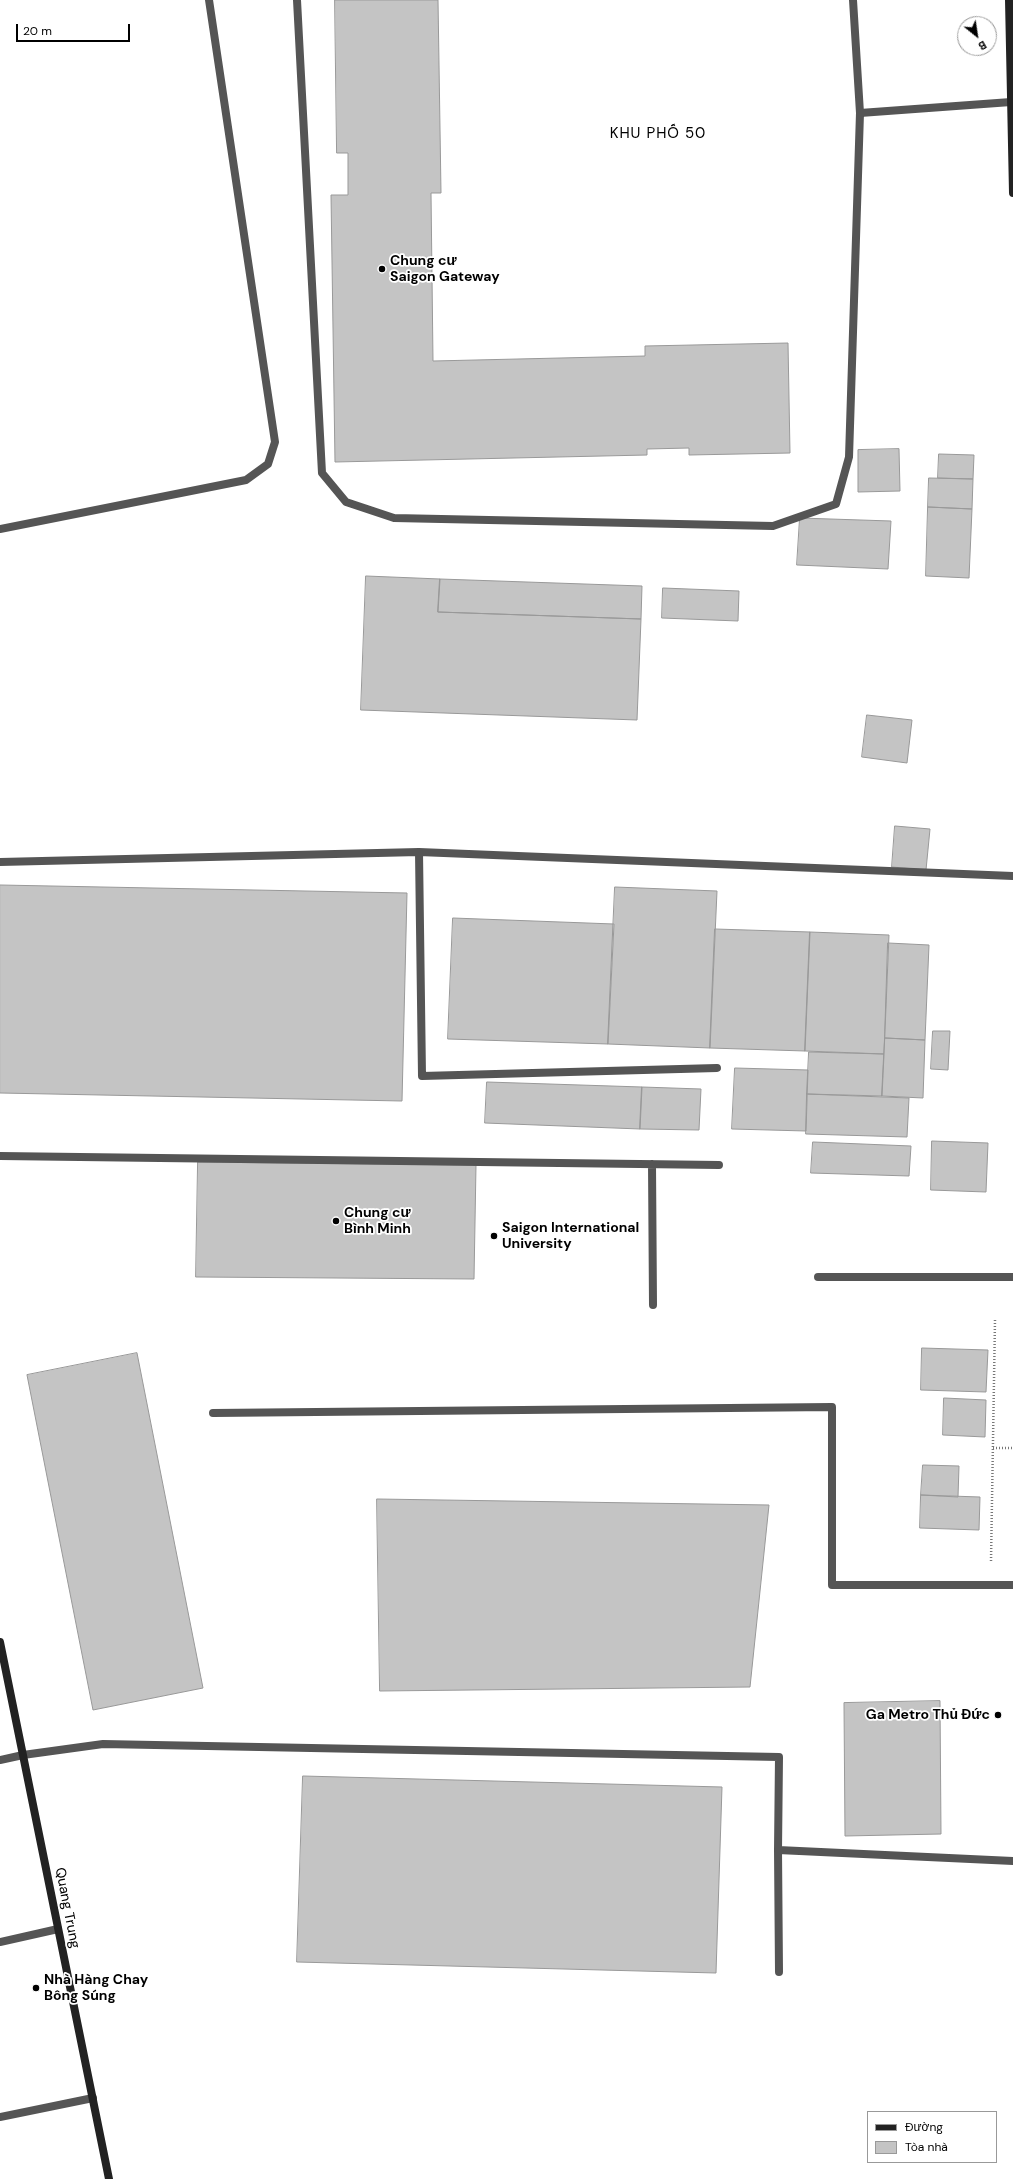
<!DOCTYPE html>
<html>
<head>
<meta charset="utf-8">
<style>
  body { margin:0 }
  #map { position:relative; width:1013px; height:2179px; overflow:hidden; background:#fff; font-family:"DM Sans",sans-serif }
  canvas { display:block }
  .legend { position:absolute; left:867px; top:2111px; width:130px; height:52px; box-sizing:border-box; background:#fff; border:1px solid #999; margin:0; padding:5px 7px; list-style:none; font-size:12px; color:#000 }
  .legend li { display:flex; align-items:center; gap:8px; height:20px }
  .legend b { width:20px; border:1px solid #999 }
  .north { position:absolute; left:957px; top:16px; width:40px; height:40px; box-sizing:border-box; background:#fff; border:1px solid #999; border-radius:50%; rotate:150deg; font-size:11px; font-weight:700; line-height:16px; text-align:center; color:#000 }
  .north::after { content:''; display:block; margin:auto; width:14px; height:18px; background:#000; clip-path:polygon(50% 0,100% 100%,50% 72%,0 100%) }
  .scale { position:absolute; left:16px; top:24px; width:114px; height:18px; box-sizing:border-box; border:2px solid #000; border-top:0; padding-left:5px; font-size:12px; line-height:14px; white-space:nowrap; color:#000; -webkit-text-stroke:3px #fff; paint-order:stroke }
</style>
</head>
<body>
<div id="map">
<canvas width="1013" height="2179"></canvas>
<ul class="legend">
<li><b style="height:5px;background:#222"></b>Đường</li>
<li><b style="height:11px;background:#c4c4c4"></b>Tòa nhà</li>
</ul>
<div class="north">B</div>
<div class="scale">20 m</div>
</div>
<script>
const context = document.querySelector('canvas').getContext('2d');
context.lineJoin = 'round';
function fillPath(path, color) {
  context.fillStyle = color;
  context.fill(path, 'evenodd');
}
function stroke(path, color, width, dash) {
  context.strokeStyle = color;
  context.lineWidth = width;
  context.lineCap = dash ? 'butt' : 'round';
  context.setLineDash(dash || []);
  context.stroke(path);
}
function write(font, color, halo, rows, align = 'center') {
  context.font = font + ' "DM Sans",sans-serif';
  context.lineWidth = 3.5;
  context.setLineDash([]);
  context.textBaseline = 'middle';
  context.strokeStyle = halo;
  context.fillStyle = color;
  for (const [text, x, y, turn = 0] of rows) {
    context.save();
    context.translate(x, y);
    context.rotate((+turn || 0) * Math.PI / 180);
    context.textAlign = isNaN(turn) ? turn : align;
    if (halo) context.strokeText(text, 0, 0);
    context.fillText(text, 0, 0);
    context.restore();
  }
}
const building = new Path2D(`
  M 335,0 L 438,0 L 441,193 L 431,193 L 433,361 L 645,356 L 645,346 L 788,343 L 790,453 L 689,455 L 689,448 L 647,449 L 647,455 L 335,462 L 331,195 L 348,195 L 348,153 L 337,153 Z
  M 899,449 L 900,491 L 858,492 L 858,450 Z
  M 939,454 L 974,455 L 973,479 L 938,478 Z
  M 929,478 L 973,479 L 972,509 L 928,507 Z
  M 928,507 L 972,509 L 969,578 L 926,576 Z
  M 800,518 L 891,521 L 888,569 L 797,565 Z
  M 366,576 L 440,579 L 438,612 L 641,619 L 637,720 L 361,710 Z
  M 440,579 L 642,586 L 641,619 L 438,612 Z
  M 663,588 L 739,591 L 738,621 L 662,618 Z
  M 867,715 L 912,720 L 907,763 L 862,757 Z
  M 895,826 L 930,829 L 926,870 L 892,867 Z
  M 0,885 L 407,893 L 402,1101 L 0,1093 Z
  M 615,887 L 717,891 L 710,1048 L 608,1044 Z
  M 453,918 L 614,924 L 608,1044 L 448,1039 Z
  M 715,929 L 810,932 L 805,1051 L 710,1048 Z
  M 810,932 L 889,935 L 884,1054 L 805,1051 Z
  M 888,943 L 929,945 L 925,1040 L 885,1038 Z
  M 933,1031 L 950,1031 L 948,1070 L 931,1069 Z
  M 885,1038 L 925,1040 L 923,1098 L 882,1096 Z
  M 809,1052 L 884,1054 L 882,1096 L 807,1094 Z
  M 735,1068 L 808,1070 L 806,1131 L 732,1129 Z
  M 487,1082 L 642,1087 L 640,1129 L 485,1123 Z
  M 642,1087 L 701,1089 L 699,1130 L 640,1129 Z
  M 807,1094 L 909,1098 L 907,1137 L 806,1134 Z
  M 932,1141 L 988,1143 L 986,1192 L 931,1190 Z
  M 813,1142 L 911,1146 L 909,1176 L 811,1173 Z
  M 198,1162 L 476,1165 L 474,1279 L 196,1277 Z
  M 922,1348 L 988,1350 L 986,1392 L 921,1390 Z
  M 137,1353 L 203,1688 L 93,1710 L 27,1375 Z
  M 944,1398 L 986,1400 L 985,1437 L 943,1435 Z
  M 923,1465 L 959,1466 L 958,1497 L 921,1495 Z
  M 921,1495 L 980,1497 L 979,1530 L 920,1528 Z
  M 377,1499 L 769,1505 L 750,1687 L 380,1691 Z
  M 940,1701 L 941,1834 L 845,1836 L 844,1703 Z
  M 303,1776 L 722,1787 L 716,1973 L 297,1962 Z`);
const path = new Path2D(`
  M 993,1448 L 1013,1448
  M 991,1561 L 995,1320`);
const lane = new Path2D(`
  M 0,529 L 246,480 L 268,464 L 275,442 L 209,0
  M 419,852 L 422,1076 L 717,1068
  M 0,862 L 419,852 L 1013,876
  M 0,1156 L 719,1165
  M 652,1164 L 653,1305
  M 818,1277 L 1013,1277
  M 213,1413 L 832,1407 L 832,1585 L 1013,1585
  M 23,1755 L 103,1744 L 779,1757 L 778,1850 L 1013,1861
  M 778,1850 L 779,1972`);
const street = new Path2D(`
  M 297,0 L 322,473 L 346,502 L 394,518 L 773,526 L 836,504 L 849,457 L 860,113 L 853,0
  M 860,113 L 1011,102
  M 0,1760 L 23,1755
  M 0,1942 L 58,1929
  M 0,2117 L 93,2098`);
const secondary = new Path2D(`
  M 1009,0 L 1013,193
  M 0,1642 L 109,2179`);
const markers = [
  [382,269,4,"#000"],
  [336,1221,4,"#000"],
  [494,1236,4,"#000"],
  [998,1715,4,"#000"],
  [36,1988,4,"#000"]
];
const poiNames = [
  ["Chung cư",390,261],
  ["Saigon Gateway",390,277],
  ["Chung cư",344,1213],
  ["Bình Minh",344,1229],
  ["Saigon International",502,1228],
  ["University",502,1244],
  ["Ga Metro Thủ Đức",990,1715,"right"],
  ["Nhà Hàng Chay",44,1980],
  ["Bông Súng",44,1996]
];
const streetNames = [
  ["Quang Trung",67,1908,79]
];
const neighbourhoodNames = [
  ["KHU PHỐ 50",658,134]
];
fillPath(building, '#c4c4c4');
stroke(building, '#999', 1);
stroke(path, '#777', 2.5, [1, 2]);
stroke(lane, '#555', 8);
stroke(street, '#555', 8);
stroke(secondary, '#222', 8);
for (const [x, y, r, color] of markers) {
  const dot = new Path2D();
  dot.arc(x, y, r, 0, 2 * Math.PI);
  context.fillStyle = color;
  context.fill(dot);
  stroke(dot, '#fff', 1.5);
}
write('bold 14px', '#000', '#fff', poiNames, 'left');
write('14px', '#000', '#fff', streetNames);
context.letterSpacing = '1px';
write('15px', '#000', '#fff', neighbourhoodNames);
context.letterSpacing = '0px';
</script>
</body>
</html>
